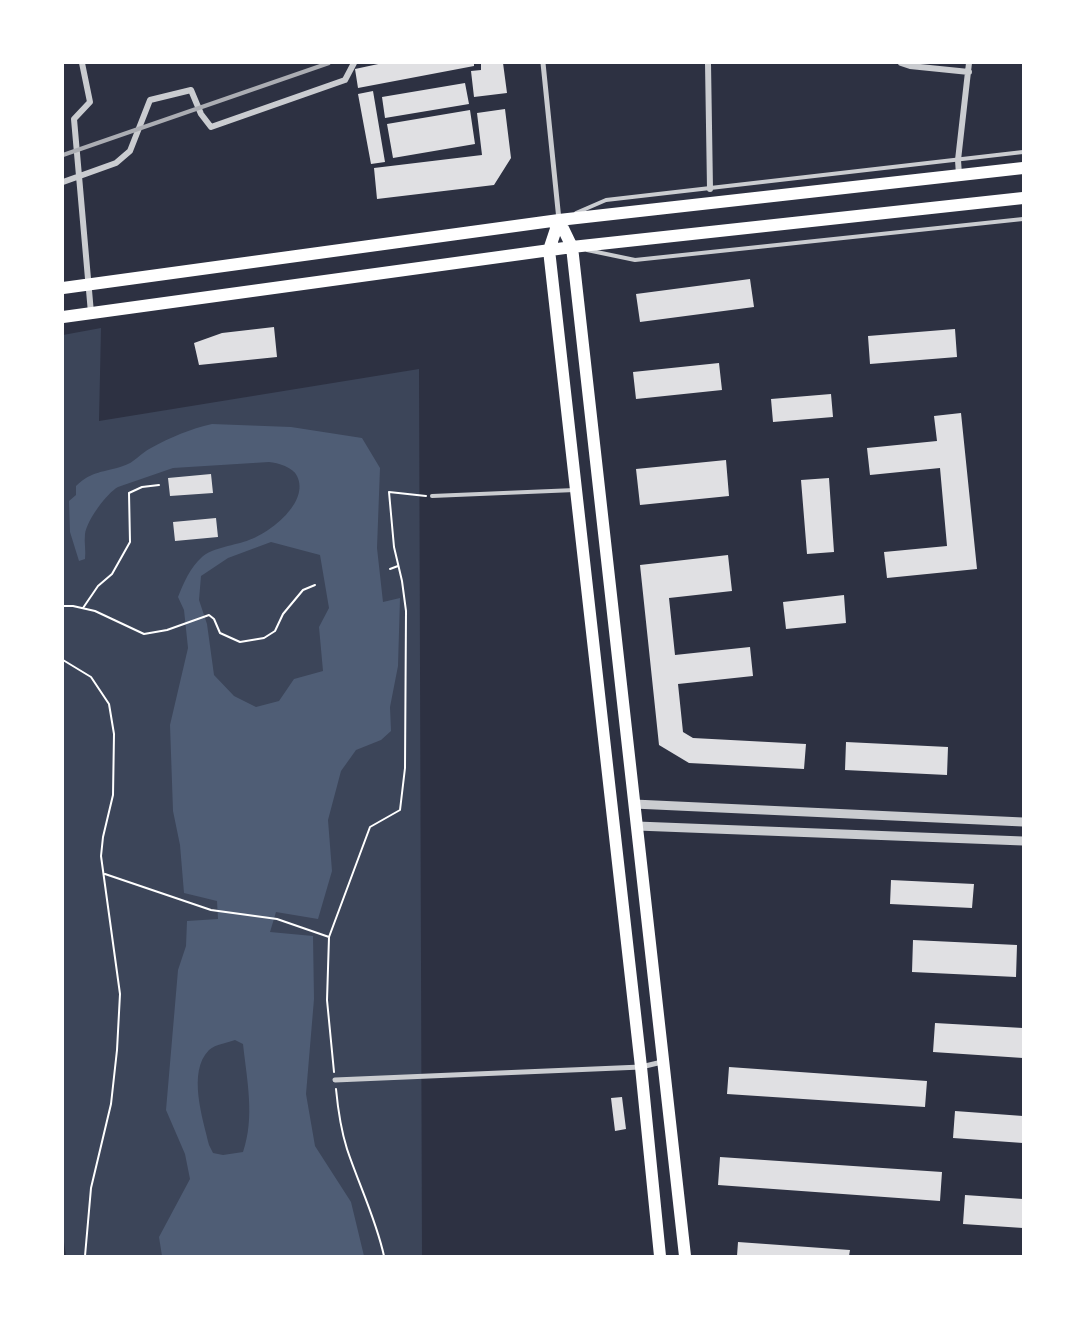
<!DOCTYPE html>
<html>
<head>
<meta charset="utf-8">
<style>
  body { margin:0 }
  #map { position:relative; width:1086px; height:1319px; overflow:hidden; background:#2d3142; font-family:Bitter,serif }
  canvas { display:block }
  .frame { position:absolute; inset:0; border:64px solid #fff; pointer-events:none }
</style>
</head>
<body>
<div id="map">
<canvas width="1086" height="1319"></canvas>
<div class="frame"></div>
</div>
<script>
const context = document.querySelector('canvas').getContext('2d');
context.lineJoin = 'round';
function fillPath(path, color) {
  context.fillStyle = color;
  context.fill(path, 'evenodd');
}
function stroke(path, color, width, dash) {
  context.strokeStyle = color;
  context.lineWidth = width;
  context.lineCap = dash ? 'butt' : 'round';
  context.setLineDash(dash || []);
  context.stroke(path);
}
const green = new Path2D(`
  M 101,328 L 99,421 L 419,369 L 422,1256 L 66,1256 L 63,1235 L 63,335 Z`);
const water = new Path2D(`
  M 212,424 L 291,427 L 362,438 L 380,468 L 377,548 L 383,602 L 400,598 L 398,666 L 390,707 L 391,731 L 381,740 L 356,750 L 341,771 L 328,820 L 332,871 L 318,919 L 276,912 L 270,932 L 313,936 L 314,999 L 306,1094 L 315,1146 L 351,1202 L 364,1256 L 162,1256 L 159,1237 L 190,1179 L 185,1154 L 166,1110 L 178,970 L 186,946 L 187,921 L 218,919 L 217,901 L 184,893 L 180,845 L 173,811 L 170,725 L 188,648 L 184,610 L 178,597 C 184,582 190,568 202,557 C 211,548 237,545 249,540 C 270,533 310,502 297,476 C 293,467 278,463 269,462 L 173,468 L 118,487 C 107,493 87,520 85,534 C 84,542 86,551 85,559 L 79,561 L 70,532 L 69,501 L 76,495 L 76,486 C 93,470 103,473 123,466 C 134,463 141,453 151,448 C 171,437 190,429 212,424 ZM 271,542 L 320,555 L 329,608 L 319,627 L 323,671 L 294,679 L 279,701 L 256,707 L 234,696 L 214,675 L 207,624 L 199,600 L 201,576 L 228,558 ZM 235,1040 L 243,1044 C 247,1081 255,1117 243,1152 L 223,1155 L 213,1153 L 209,1145 C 203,1119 187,1072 209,1050 C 216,1044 227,1043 235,1040 Z`);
const building = new Path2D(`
  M 383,63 L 474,63 L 474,66 L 358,88 L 355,69 Z
  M 481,63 L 503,63 L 507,93 L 474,97 L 471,71 L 481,70 Z
  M 465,83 L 469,104 L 385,118 L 382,97 Z
  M 373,91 L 385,162 L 371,164 L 358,94 Z
  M 505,109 L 511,158 L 494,185 L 377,199 L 374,168 L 482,155 L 477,113 Z
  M 470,110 L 475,144 L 393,158 L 387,124 Z
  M 750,279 L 754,307 L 640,322 L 636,294 Z
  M 274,327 L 277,357 L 199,365 L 194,343 L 222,333 Z
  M 955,329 L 957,357 L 870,364 L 868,336 Z
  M 719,363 L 722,390 L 636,399 L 633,372 Z
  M 831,394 L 833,417 L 773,422 L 771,399 Z
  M 961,413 L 977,569 L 887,578 L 884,552 L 947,546 L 940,468 L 870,475 L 867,448 L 937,441 L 934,416 Z
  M 726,460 L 729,496 L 640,505 L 636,469 Z
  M 211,474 L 213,493 L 170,496 L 168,478 Z
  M 829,478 L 834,552 L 807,554 L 801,480 Z
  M 216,518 L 218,537 L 175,541 L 173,522 Z
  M 728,555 L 732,591 L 669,598 L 675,655 L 750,647 L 753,676 L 678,684 L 683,732 L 693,738 L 806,744 L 804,769 L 689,763 L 659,745 L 640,565 Z
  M 844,595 L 846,623 L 786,629 L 783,602 Z
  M 846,742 L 948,747 L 947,775 L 845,770 Z
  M 891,880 L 974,884 L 972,908 L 890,904 Z
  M 913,940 L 1017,945 L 1016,977 L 912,972 Z
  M 935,1023 L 1023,1028 L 1023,1058 L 933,1052 Z
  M 729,1067 L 927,1081 L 925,1107 L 727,1094 Z
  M 622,1097 L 626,1129 L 615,1131 L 611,1098 Z
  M 955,1111 L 1023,1116 L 1023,1143 L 953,1138 Z
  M 720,1157 L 942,1172 L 940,1201 L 718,1185 Z
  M 965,1195 L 1023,1199 L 1023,1228 L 963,1224 Z
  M 738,1242 L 850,1250 L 849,1256 L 737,1256 Z`);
const path = new Path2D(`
  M 390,569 L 398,566
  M 63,606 L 73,606 L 95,611 L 144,634 L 167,630 L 209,615 L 214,619 L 220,633 L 240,642 L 264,638 L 275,631 L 283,614 L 303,590 L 315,585
  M 83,608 L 98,586 L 112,574 L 130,542 L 129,493 L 142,487 L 159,485
  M 63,660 L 91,677 L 109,704 L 114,734 L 113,795 L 103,837 L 101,856 L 120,994 L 117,1050 L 111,1104 L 91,1188 L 85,1256
  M 105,874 L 211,910 L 277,919 L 329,937 L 327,1000 L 334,1072
  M 329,937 L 370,827 L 400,810 L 405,768 L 406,611 L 402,581 L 394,547 L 389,492 L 426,496
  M 336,1089 C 338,1110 341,1130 347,1149 C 359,1185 376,1219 384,1256`);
const service = new Path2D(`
  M 576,213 L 606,200 L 1023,152
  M 587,250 L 635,260 L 1023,219
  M 432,496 L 575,490`);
const pedestrian = new Path2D(`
  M 543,63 L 559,220
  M 335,1080 L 641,1067 L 662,1062`);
const minor = new Path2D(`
  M 82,63 L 90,102 L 74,119 L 91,313
  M 708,63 L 710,189
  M 901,63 L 910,66 L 969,72
  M 959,175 L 958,160 L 969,63
  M 63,182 L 116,163 L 130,151 L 150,100 L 191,90 L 201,114 L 211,127 L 345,80 L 354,63`);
const tertiary = new Path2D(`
  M 634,804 L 1023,822
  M 637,826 L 1023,841`);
const primary = new Path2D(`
  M 559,220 L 572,247 L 685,1256
  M 559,220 L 549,250 L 641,1067 L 660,1256
  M 63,288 L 559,220 L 1023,168
  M 63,317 L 572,247 L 1023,198`);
const rail = new Path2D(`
  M 63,155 L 329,63`);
fillPath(green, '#3c4559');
fillPath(water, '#4f5d75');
fillPath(building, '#e0e0e3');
stroke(path, '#fff', 2);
stroke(service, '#caccd0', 4);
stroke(pedestrian, '#caccd0', 5);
stroke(minor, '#caccd0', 6);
stroke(tertiary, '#caccd0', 9);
stroke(primary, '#fff', 12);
stroke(rail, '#abadb3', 4);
</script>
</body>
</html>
